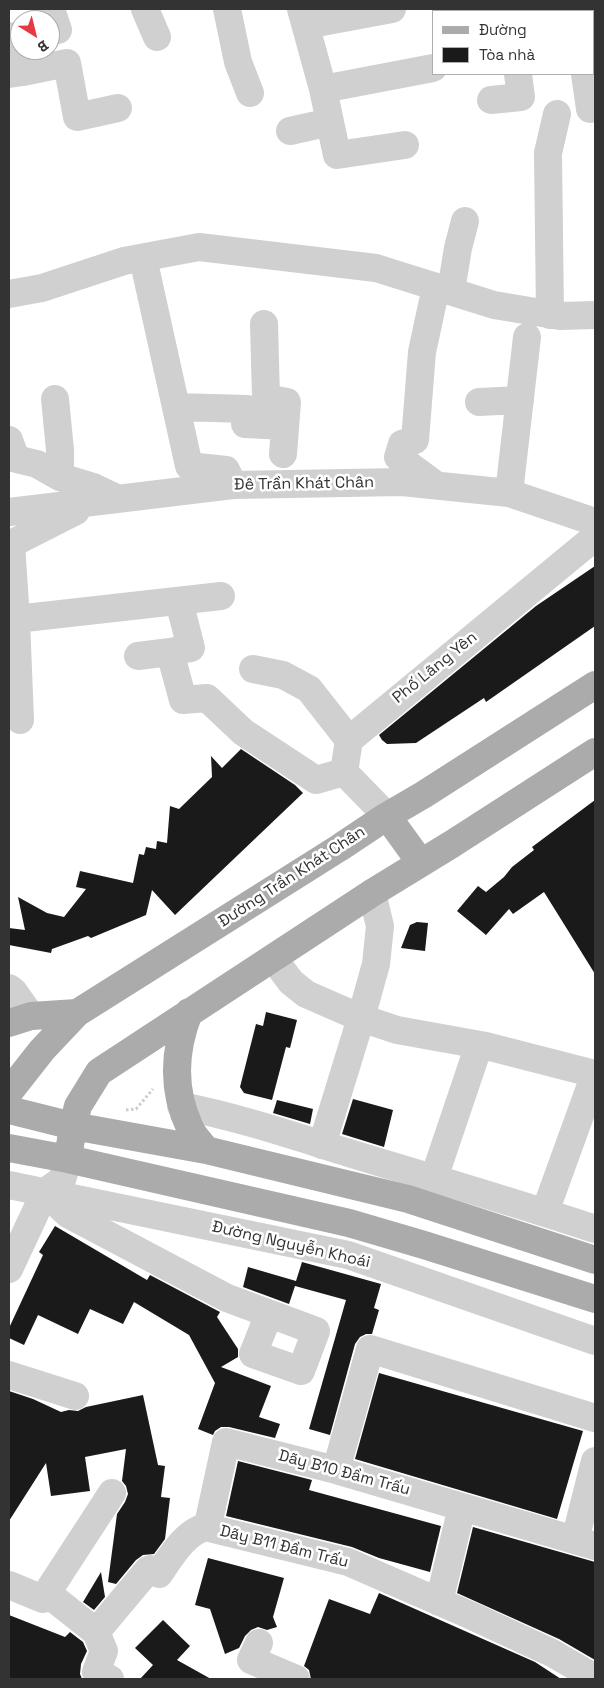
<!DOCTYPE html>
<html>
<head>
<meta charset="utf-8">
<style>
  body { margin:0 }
  #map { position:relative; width:604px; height:1688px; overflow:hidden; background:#fff; font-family:"Space Grotesk",sans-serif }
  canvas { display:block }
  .frame { position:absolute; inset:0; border:10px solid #333; pointer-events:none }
  .legend { position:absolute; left:432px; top:10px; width:162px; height:65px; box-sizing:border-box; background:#fff; border:1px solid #adadad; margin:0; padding:6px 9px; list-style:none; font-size:15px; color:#333 }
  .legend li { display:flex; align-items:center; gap:10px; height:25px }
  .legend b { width:25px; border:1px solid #adadad }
  .north { position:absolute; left:10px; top:10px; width:50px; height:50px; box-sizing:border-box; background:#fff; border:1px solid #adadad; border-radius:50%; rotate:144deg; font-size:14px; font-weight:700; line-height:20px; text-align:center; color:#333 }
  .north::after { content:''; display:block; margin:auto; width:18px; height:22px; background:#e63946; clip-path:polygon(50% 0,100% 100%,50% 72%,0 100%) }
</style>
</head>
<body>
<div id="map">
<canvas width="604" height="1688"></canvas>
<div class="frame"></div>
<ul class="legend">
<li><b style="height:6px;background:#ababab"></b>Đường</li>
<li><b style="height:14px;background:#1a1a1a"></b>Tòa nhà</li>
</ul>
<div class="north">B</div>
</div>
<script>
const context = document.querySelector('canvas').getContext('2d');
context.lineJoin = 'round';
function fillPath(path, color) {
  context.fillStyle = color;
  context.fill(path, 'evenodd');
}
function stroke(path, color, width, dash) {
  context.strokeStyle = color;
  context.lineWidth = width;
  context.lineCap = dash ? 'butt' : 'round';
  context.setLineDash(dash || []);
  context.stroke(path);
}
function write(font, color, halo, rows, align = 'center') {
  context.font = font + ' "Space Grotesk",sans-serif';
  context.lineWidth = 5;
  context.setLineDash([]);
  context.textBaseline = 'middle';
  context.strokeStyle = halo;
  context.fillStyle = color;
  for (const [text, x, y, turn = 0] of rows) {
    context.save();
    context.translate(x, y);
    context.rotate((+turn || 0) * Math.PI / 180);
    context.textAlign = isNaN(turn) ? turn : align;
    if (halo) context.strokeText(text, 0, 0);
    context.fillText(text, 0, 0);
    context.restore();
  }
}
const building = new Path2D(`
  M 595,566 L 595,626 L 486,702 L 484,698 L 416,743 L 387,744 L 382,740 L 379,735 L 536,606 Z
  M 241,749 L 295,785 L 303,793 L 175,915 L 152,890 L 146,915 L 91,938 L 88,936 L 52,949 L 51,953 L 9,945 L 9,928 L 25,930 L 18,897 L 47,913 L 64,917 L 86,889 L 76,887 L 80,871 L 133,883 L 139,854 L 144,855 L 146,847 L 156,849 L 157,841 L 167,843 L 170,806 L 179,809 L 212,777 L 211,756 L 222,768 Z
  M 595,800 L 595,974 L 544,892 L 513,914 L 509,909 L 486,935 L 457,911 L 478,886 L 486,892 L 504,877 L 512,867 L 534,850 L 532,847 Z
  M 417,922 L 428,923 L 425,951 L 401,948 L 410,925 Z
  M 266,1012 L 297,1020 L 290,1048 L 286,1047 L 272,1100 L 244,1093 L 240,1087 L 256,1024 L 263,1026 Z
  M 353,1099 L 393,1110 L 384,1147 L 342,1134 Z
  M 277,1100 L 313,1109 L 310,1124 L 273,1113 Z
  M 55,1226 L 147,1280 L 150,1275 L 220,1312 L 217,1317 L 238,1349 L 238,1357 L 221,1367 L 271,1386 L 259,1417 L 280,1424 L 275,1438 L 229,1427 L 221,1427 L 215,1431 L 213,1435 L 198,1429 L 215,1383 L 189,1335 L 134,1302 L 123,1324 L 90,1309 L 78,1334 L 38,1315 L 24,1345 L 9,1338 L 9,1328 L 43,1255 L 39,1252 Z
  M 302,1262 L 381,1284 L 374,1308 L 379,1310 L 372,1334 L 366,1334 L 360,1337 L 355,1344 L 330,1435 L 309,1429 L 346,1300 L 295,1286 L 289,1304 L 243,1287 L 248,1267 L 296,1281 Z
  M 379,1373 L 583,1431 L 557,1519 L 355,1459 Z
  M 9,1391 L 33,1399 L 61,1412 L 69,1410 L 78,1411 L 86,1407 L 143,1395 L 158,1465 L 165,1466 L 161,1497 L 170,1498 L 165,1539 L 154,1554 L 143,1555 L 136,1560 L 116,1584 L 108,1582 L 117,1514 L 125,1502 L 128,1494 L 126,1486 L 122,1481 L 126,1449 L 85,1457 L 90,1491 L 51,1496 L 46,1463 L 9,1521 Z
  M 238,1461 L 312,1480 L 309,1490 L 441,1526 L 430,1572 L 379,1558 L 352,1547 L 226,1516 Z
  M 473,1527 L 595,1562 L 595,1660 L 559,1639 L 457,1593 Z
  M 208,1558 L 284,1578 L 273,1617 L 277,1627 L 267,1630 L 258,1627 L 251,1630 L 245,1636 L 239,1648 L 225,1654 L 210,1609 L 195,1605 Z
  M 101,1572 L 105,1597 L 94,1610 L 83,1602 Z
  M 379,1593 L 535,1662 L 561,1679 L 311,1679 L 309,1670 L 304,1666 L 329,1599 L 370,1614 Z
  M 9,1615 L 65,1637 L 70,1632 L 83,1642 L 87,1651 L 81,1664 L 80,1674 L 82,1679 L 9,1679 Z
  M 163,1620 L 190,1646 L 177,1660 L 211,1679 L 140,1679 L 153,1665 L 135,1648 Z`);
const path = new Path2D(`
  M 126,1110 L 136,1109 L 153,1089`);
const minor = new Path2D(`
  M 51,9 L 58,30
  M 145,9 L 157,37
  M 227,9 L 238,62 L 250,93
  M 301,9 L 323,89 L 337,155 L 405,145
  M 551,9 L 551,11
  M 306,25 L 392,9
  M 9,36 L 23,72 L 9,74
  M 23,72 L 67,63 L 77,117 L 118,108
  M 585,74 L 590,109 L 595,107
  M 323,89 L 433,68
  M 491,100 L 521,97 L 518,74
  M 290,131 L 330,122
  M 143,258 L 189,466 L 226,470 L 233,485
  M 451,291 L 458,248 L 465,221
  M 9,294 L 42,288 L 124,261 L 199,247 L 376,268 L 494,305 L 560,316 L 595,315
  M 550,315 L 548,153 L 557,114
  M 264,324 L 266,398 L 287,402 L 283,454
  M 55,399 L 60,450 L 60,477
  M 479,402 L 520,400
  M 176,407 L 247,409 L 245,424 L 285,426
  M 9,440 L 16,459 L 37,464 L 60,477 L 93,487 L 116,498
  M 436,485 L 398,457 L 402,444 L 415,440 L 422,352 L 436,287
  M 509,493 L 527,337
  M 9,512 L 233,485 L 402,482 L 509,493 L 595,522
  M 16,619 L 221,596
  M 170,652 L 191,648 L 179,601
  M 138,656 L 170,652 L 183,700 L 207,698 L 243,732 L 316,780 L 344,772
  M 253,669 L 283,675 L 309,689 L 349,740
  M 20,720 L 16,619 L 11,544 L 76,511
  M 387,816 L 344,772 L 349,740 L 595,537
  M 273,958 L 291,982 L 306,994 L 361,1018 L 397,1030 L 486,1046 L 595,1074
  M 9,988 L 14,992 L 31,1016
  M 181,1106 C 238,1117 294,1136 349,1153 C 431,1178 514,1202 595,1229
  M 322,1145 L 361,1018 L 376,964 L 380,926 L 372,893
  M 434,1178 L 479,1045
  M 9,1185 L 348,1255 L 595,1341
  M 48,1195 L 68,1214 L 227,1298 L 316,1331 L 301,1371 L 253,1354 L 269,1314
  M 545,1212 L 595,1074
  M 9,1269 L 45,1192 L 62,1180 L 68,1159
  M 9,1375 L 75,1396
  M 336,1470 L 370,1349 L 595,1418
  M 575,1540 L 595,1461
  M 595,1546 L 336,1470 L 226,1442 L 208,1525 L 209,1528 L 348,1562 L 472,1616 L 552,1653 L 590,1675 L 595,1676
  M 9,1585 L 43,1599 L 112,1493
  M 47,1593 L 96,1632 L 148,1570 L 150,1569 L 159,1574 C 170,1558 187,1529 208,1527
  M 439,1602 L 462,1507
  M 96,1632 L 104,1651 L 96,1672 L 110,1679
  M 259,1643 L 251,1660 L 296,1679`);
const major = new Path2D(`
  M 387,816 L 421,863
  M 189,1012 C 174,1050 172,1090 190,1128 C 193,1136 201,1143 206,1150
  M 9,1023 L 31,1016 L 77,1013
  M 9,1092 L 42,1050 L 77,1013 L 339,848 L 387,816 L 423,795 L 595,685
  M 9,1110 L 73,1126 L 206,1150 L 408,1199 L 595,1260
  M 9,1148 L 68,1159 L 349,1223 L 424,1245 L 595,1299
  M 68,1159 L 73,1126 L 78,1106 L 99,1072 L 372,893 L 452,844 L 595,752`);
const streetNames = [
  ["Đê Trần Khát Chân",304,484,-1],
  ["Phố Lãng Yên",435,668,-39],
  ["Đường Trần Khát Chân",292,877,-33],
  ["Đường Nguyễn Khoái",291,1245,13],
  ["Dãy B10 Đầm Trấu",344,1473,15],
  ["Dãy B11 Đầm Trấu",284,1547,14]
];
fillPath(building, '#1a1a1a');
stroke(path, '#cdcdcd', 3, [2.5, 2.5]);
stroke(minor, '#d0d0d0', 28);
stroke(major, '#ababab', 28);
write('16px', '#333', '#fff', streetNames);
</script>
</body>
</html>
